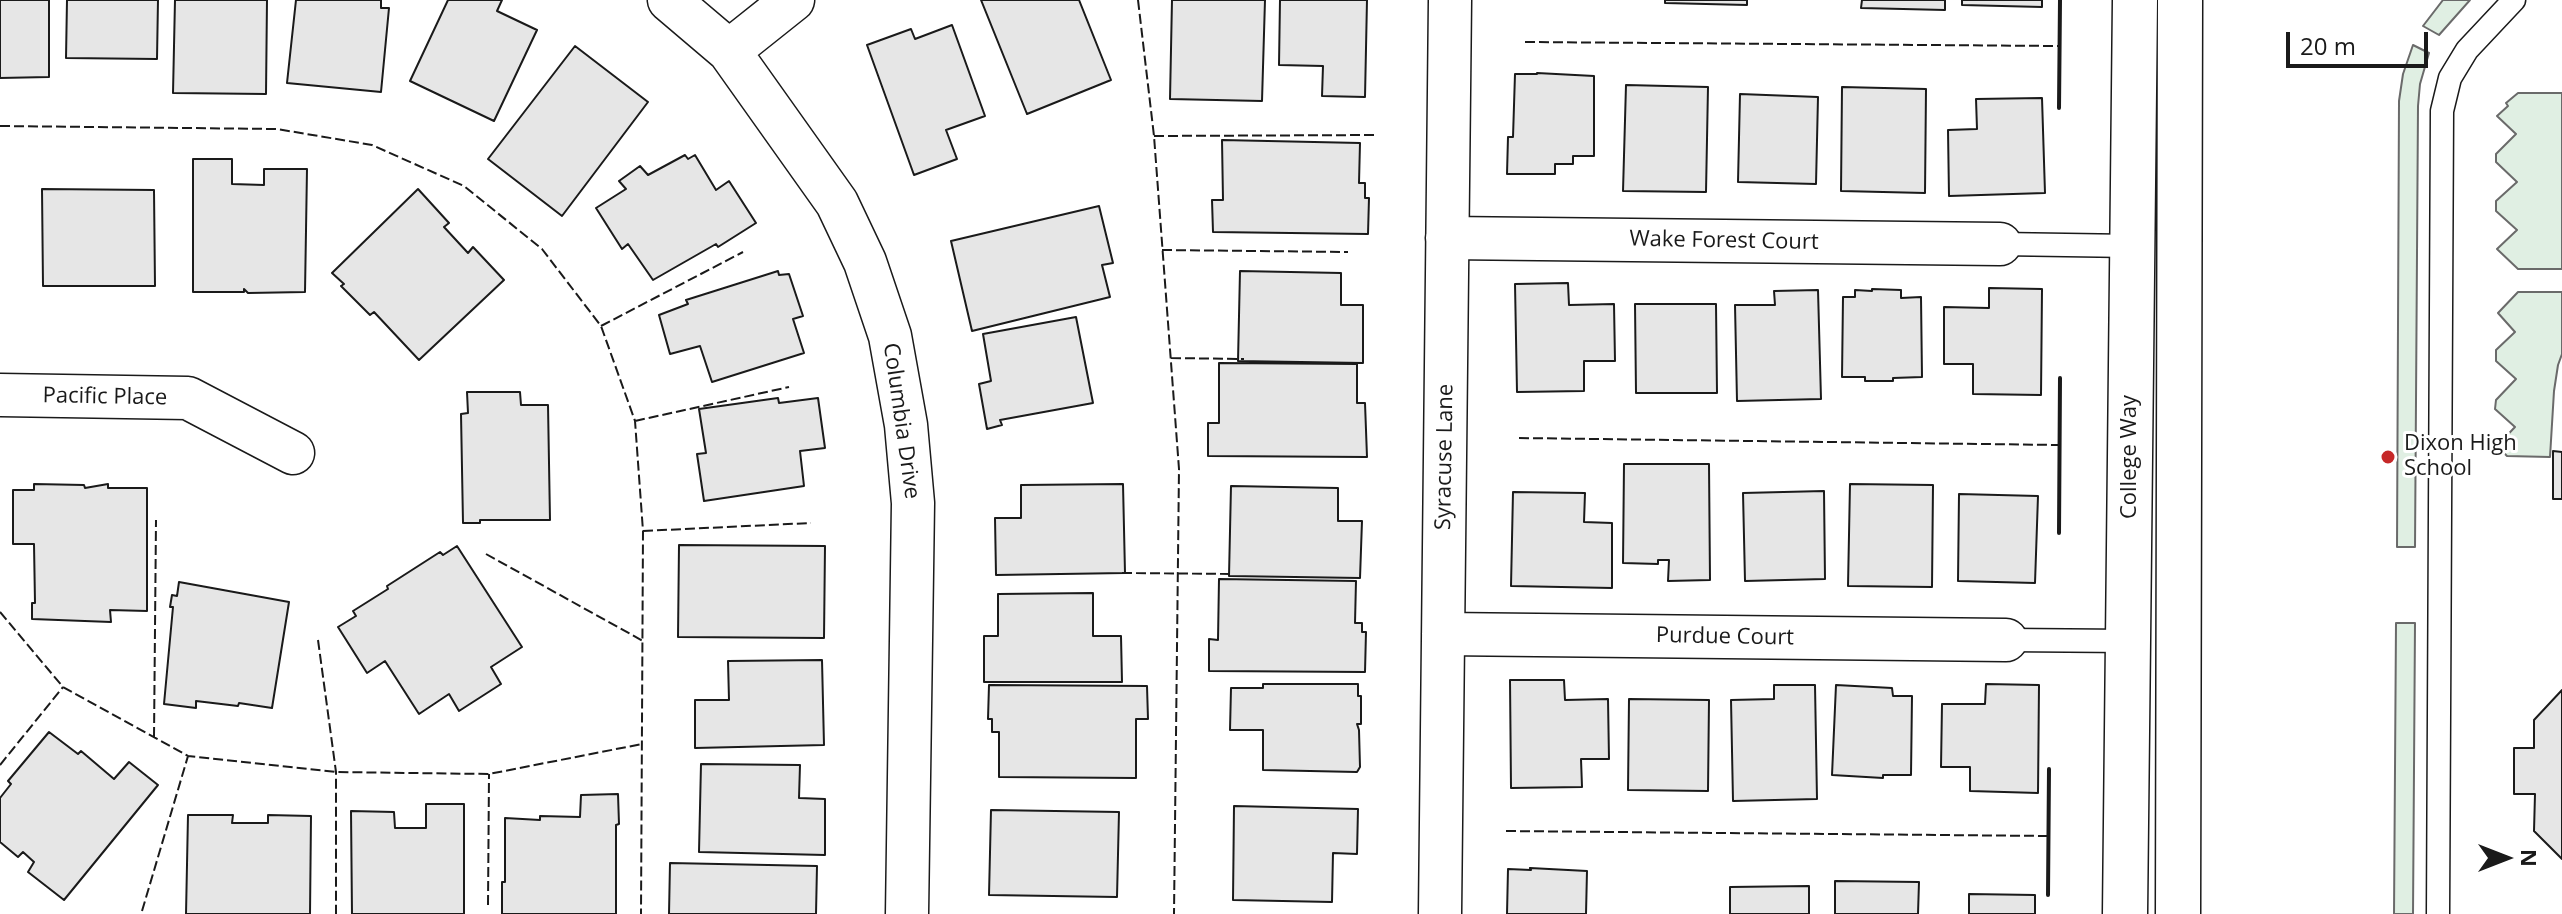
<!DOCTYPE html>
<html>
<head>
<meta charset="utf-8">
<style>
  body { margin:0 }
  #map { position:relative; width:2562px; height:914px; overflow:hidden; background:#fff; font-family:"Open Sans",sans-serif }
  canvas { display:block }
  .north { position:absolute; left:2466px; top:818px; width:80px; height:80px; -webkit-text-stroke:6px #fff; paint-order:stroke; rotate:90deg; font-size:22px; font-weight:700; line-height:32px; text-align:center; color:#1a1a1a }
  .north::after { content:''; display:block; margin:auto; width:28px; height:36px; background:#1a1a1a; clip-path:polygon(50% 0,100% 100%,50% 72%,0 100%) }
  .scale { position:absolute; left:2286px; top:32px; width:142px; height:36px; box-sizing:border-box; border:4px solid #1a1a1a; border-top:0; padding-left:10px; font-size:24px; line-height:28px; white-space:nowrap; color:#1a1a1a; -webkit-text-stroke:6px #fff; paint-order:stroke }
</style>
</head>
<body>
<div id="map">
<canvas width="2562" height="914"></canvas>
<div class="north">N</div>
<div class="scale">20 m</div>
</div>
<script>
const context = document.querySelector('canvas').getContext('2d');
context.lineJoin = 'round';
function fillPath(path, color) {
  context.fillStyle = color;
  context.fill(path, 'evenodd');
}
function stroke(path, color, width, dash) {
  context.strokeStyle = color;
  context.lineWidth = width;
  context.lineCap = dash ? 'butt' : 'round';
  context.setLineDash(dash || []);
  context.stroke(path);
}
function write(font, color, halo, rows, align = 'center') {
  context.font = font + ' "Open Sans",sans-serif';
  context.lineWidth = 6;
  context.setLineDash([]);
  context.textBaseline = 'middle';
  context.strokeStyle = halo;
  context.fillStyle = color;
  for (const [text, x, y, turn = 0] of rows) {
    context.save();
    context.translate(x, y);
    context.rotate((+turn || 0) * Math.PI / 180);
    context.textAlign = isNaN(turn) ? turn : align;
    if (halo) context.strokeText(text, 0, 0);
    context.fillText(text, 0, 0);
    context.restore();
  }
}
const green = new Path2D(`
  M 2443,0 L 2470,0 L 2439,35 L 2423,26 Z
  M 2413,45 L 2429,53 L 2420,84 L 2418,106 L 2415,547 L 2397,547 L 2399,101 L 2403,74 Z
  M 2518,93 L 2562,93 L 2562,269 L 2518,269 L 2497,249 L 2517,230 L 2496,211 L 2496,201 L 2517,182 L 2496,162 L 2496,154 L 2516,134 L 2497,116 L 2508,106 L 2506,103 Z
  M 2518,292 L 2562,292 L 2562,354 L 2558,365 L 2554,391 L 2550,457 L 2507,456 L 2497,446 L 2515,427 L 2495,409 L 2496,400 L 2516,379 L 2496,361 L 2496,350 L 2515,332 L 2498,313 Z
  M 2396,623 L 2415,623 L 2413,914 L 2394,914 Z`);
const building = new Path2D(`
  M 0,0 L 49,0 L 49,77 L 0,78 Z
  M 67,0 L 158,0 L 157,59 L 66,58 Z
  M 175,0 L 267,0 L 266,94 L 173,93 Z
  M 296,0 L 381,0 L 381,8 L 389,8 L 381,92 L 287,83 Z
  M 448,0 L 502,0 L 497,11 L 537,30 L 494,121 L 410,81 Z
  M 981,0 L 1079,0 L 1111,80 L 1027,114 Z
  M 1172,0 L 1265,0 L 1262,101 L 1170,99 Z
  M 1280,0 L 1367,0 L 1365,97 L 1322,96 L 1323,66 L 1279,65 Z
  M 1665,0 L 1747,0 L 1747,5 L 1665,3 Z
  M 1862,0 L 1945,0 L 1945,10 L 1861,8 Z
  M 1962,0 L 2042,0 L 2042,7 L 1962,5 Z
  M 952,25 L 985,116 L 946,130 L 957,159 L 914,175 L 867,45 L 911,29 L 915,39 Z
  M 575,46 L 648,102 L 562,216 L 488,159 Z
  M 1537,73 L 1594,76 L 1594,156 L 1573,156 L 1573,164 L 1555,164 L 1555,174 L 1507,174 L 1508,137 L 1513,137 L 1515,74 L 1537,74 Z
  M 1626,85 L 1708,87 L 1706,192 L 1623,191 Z
  M 1842,87 L 1926,89 L 1925,193 L 1841,191 Z
  M 1740,94 L 1818,97 L 1816,184 L 1738,182 Z
  M 2042,98 L 2045,193 L 1949,196 L 1948,130 L 1977,129 L 1976,99 Z
  M 1222,140 L 1360,143 L 1359,183 L 1365,183 L 1365,198 L 1369,198 L 1368,234 L 1213,232 L 1212,200 L 1223,200 Z
  M 685,155 L 688,159 L 695,155 L 716,190 L 729,181 L 756,223 L 718,247 L 716,244 L 653,280 L 628,244 L 622,249 L 596,208 L 626,189 L 619,181 L 640,166 L 648,175 Z
  M 193,159 L 232,159 L 232,184 L 264,185 L 264,169 L 307,169 L 305,292 L 248,293 L 244,289 L 244,292 L 193,292 Z
  M 42,189 L 154,190 L 155,286 L 43,286 Z
  M 418,189 L 449,223 L 444,227 L 468,253 L 473,247 L 504,280 L 419,360 L 374,312 L 370,315 L 341,286 L 344,284 L 332,273 Z
  M 1099,206 L 1113,263 L 1102,265 L 1110,297 L 972,331 L 951,241 Z
  M 778,271 L 779,275 L 789,274 L 803,316 L 793,319 L 804,353 L 712,382 L 700,346 L 670,354 L 659,315 L 688,304 L 686,300 Z
  M 1240,271 L 1341,273 L 1341,305 L 1363,305 L 1363,363 L 1238,361 Z
  M 1568,283 L 1569,305 L 1614,304 L 1615,361 L 1584,361 L 1584,391 L 1517,392 L 1515,284 Z
  M 1989,288 L 2042,289 L 2041,395 L 1973,394 L 1973,364 L 1944,364 L 1944,307 L 1989,308 Z
  M 1872,289 L 1901,290 L 1901,298 L 1921,297 L 1922,377 L 1893,378 L 1893,381 L 1865,381 L 1865,377 L 1842,377 L 1843,297 L 1855,297 L 1855,290 L 1872,291 Z
  M 1818,290 L 1821,399 L 1737,401 L 1735,305 L 1775,305 L 1774,291 Z
  M 1635,304 L 1716,304 L 1717,393 L 1636,393 Z
  M 1076,317 L 1093,403 L 1000,420 L 1002,425 L 987,429 L 979,384 L 991,381 L 983,334 Z
  M 1219,363 L 1357,364 L 1357,403 L 1365,403 L 1367,457 L 1208,456 L 1208,423 L 1219,423 Z
  M 467,392 L 520,392 L 521,405 L 548,405 L 550,520 L 480,520 L 480,523 L 463,523 L 461,414 L 468,413 Z
  M 778,398 L 779,403 L 818,398 L 825,448 L 800,451 L 804,486 L 704,501 L 697,454 L 706,453 L 699,409 Z
  M 2553,451 L 2562,452 L 2562,499 L 2553,499 Z
  M 1624,464 L 1709,464 L 1710,580 L 1668,581 L 1669,560 L 1658,560 L 1658,564 L 1623,563 Z
  M 34,484 L 84,485 L 85,488 L 108,484 L 108,488 L 147,488 L 147,611 L 110,610 L 111,622 L 32,619 L 32,603 L 35,603 L 34,544 L 13,544 L 13,490 L 34,490 Z
  M 1123,484 L 1125,573 L 996,575 L 995,518 L 1021,518 L 1021,485 Z
  M 1850,484 L 1933,485 L 1932,587 L 1848,586 Z
  M 1231,486 L 1338,488 L 1338,521 L 1362,521 L 1360,578 L 1229,576 Z
  M 1824,491 L 1825,579 L 1745,581 L 1743,493 Z
  M 1513,492 L 1585,493 L 1584,522 L 1612,523 L 1612,588 L 1511,586 Z
  M 1959,494 L 2038,496 L 2035,583 L 1958,581 Z
  M 679,545 L 825,546 L 824,638 L 678,637 Z
  M 457,546 L 522,647 L 491,667 L 501,684 L 459,711 L 449,694 L 419,714 L 385,661 L 367,673 L 338,627 L 356,616 L 353,611 L 388,589 L 387,586 L 440,552 L 443,555 Z
  M 1219,579 L 1356,581 L 1355,623 L 1362,623 L 1362,632 L 1366,632 L 1365,672 L 1209,671 L 1209,639 L 1218,640 Z
  M 179,582 L 289,602 L 272,708 L 239,703 L 238,706 L 196,701 L 196,708 L 164,704 L 173,607 L 170,607 L 172,595 L 177,596 Z
  M 1093,593 L 1093,636 L 1121,636 L 1122,682 L 984,682 L 984,636 L 998,636 L 998,594 Z
  M 822,660 L 824,745 L 695,748 L 695,700 L 729,700 L 728,661 Z
  M 1510,680 L 1564,680 L 1565,700 L 1608,699 L 1609,759 L 1581,759 L 1582,787 L 1511,788 Z
  M 1263,684 L 1358,684 L 1358,696 L 1361,696 L 1361,724 L 1357,724 L 1359,730 L 1360,767 L 1357,772 L 1263,770 L 1263,730 L 1230,730 L 1231,688 L 1263,688 Z
  M 1986,684 L 2039,685 L 2038,793 L 1970,791 L 1970,767 L 1941,767 L 1942,704 L 1985,704 Z
  M 989,685 L 1147,686 L 1148,719 L 1136,719 L 1136,778 L 999,777 L 999,732 L 992,732 L 992,719 L 988,719 Z
  M 1774,685 L 1815,685 L 1817,799 L 1733,801 L 1731,700 L 1774,699 Z
  M 1836,685 L 1892,688 L 1893,696 L 1912,696 L 1911,775 L 1883,775 L 1883,778 L 1832,775 Z
  M 2562,690 L 2562,859 L 2534,831 L 2535,794 L 2514,794 L 2514,748 L 2534,748 L 2534,720 Z
  M 1629,699 L 1709,700 L 1708,791 L 1628,790 Z
  M 49,732 L 78,754 L 81,751 L 114,779 L 129,762 L 158,785 L 64,900 L 28,872 L 34,862 L 23,852 L 18,857 L 0,842 L 0,798 L 11,784 L 8,781 Z
  M 701,764 L 800,765 L 799,798 L 825,799 L 825,855 L 699,852 Z
  M 618,794 L 619,824 L 616,825 L 616,914 L 502,914 L 502,882 L 505,882 L 505,818 L 540,820 L 540,816 L 580,817 L 581,795 Z
  M 426,804 L 464,804 L 464,914 L 352,914 L 351,811 L 394,812 L 395,828 L 426,828 Z
  M 1234,806 L 1358,809 L 1357,854 L 1333,853 L 1332,902 L 1233,900 Z
  M 991,810 L 1119,812 L 1117,897 L 989,895 Z
  M 188,815 L 233,815 L 232,823 L 268,823 L 268,815 L 311,816 L 310,914 L 186,914 Z
  M 670,863 L 817,866 L 816,914 L 669,914 Z
  M 1530,868 L 1587,871 L 1586,914 L 1507,914 L 1508,869 L 1531,870 Z
  M 1835,881 L 1919,882 L 1918,914 L 1835,914 Z
  M 1809,886 L 1809,914 L 1730,914 L 1730,887 Z
  M 1969,894 L 2035,895 L 2035,914 L 1969,914 Z`);
const lane = new Path2D(`
  M 2000,244 L 2132,246
  M 2006,640 L 2129,641
  M 2438,914 L 2442,111 L 2450,78 L 2467,50 L 2514,0`);
const street = new Path2D(`
  M 669,0 L 729,51 L 837,203 L 865,262 L 890,336 L 906,425 L 913,503 L 907,914
  M 729,51 L 793,0
  M 1447,238 L 2000,244
  M 0,395 L 188,398 L 293,453
  M 1443,634 L 2006,640
  M 1440,914 L 1450,0`);
const secondary = new Path2D(`
  M 2125,914 L 2135,0
  M 2178,914 L 2180,0`);
const fence = new Path2D(`
  M 1138,0 L 1154,136 L 1179,469 L 1174,914
  M 1525,42 L 2059,46
  M 0,126 L 277,129 L 372,145 L 464,186 L 542,249 L 601,326 L 635,421 L 643,531 L 641,914
  M 1154,136 L 1377,135
  M 1162,250 L 1348,252
  M 601,326 L 743,252
  M 1171,358 L 1244,359
  M 635,421 L 789,387
  M 1519,438 L 2059,445
  M 643,531 L 811,523
  M 486,554 L 643,641
  M 1122,573 L 1234,574
  M 0,612 L 63,687 L 188,756 L 336,772 L 489,774 L 642,744
  M 318,640 L 336,772 L 336,914
  M 154,737 L 156,520
  M 0,765 L 63,687
  M 1506,831 L 2049,836
  M 488,905 L 489,774
  M 142,911 L 188,756`);
const wall = new Path2D(`
  M 2059,108 L 2060,0
  M 2059,533 L 2060,378
  M 2048,895 L 2049,769`);
const markers = [
  [2388,457,8,"#c62828"]
];
const streetNames = [
  ["Wake Forest Court",1724,241,1],
  ["Pacific Place",105,397,1],
  ["Columbia Drive",901,421,82],
  ["Syracuse Lane",1445,457,-89],
  ["College Way",2130,457,-90],
  ["Purdue Court",1725,637,1]
];
const poiNames = [
  ["Dixon High",2404,444],
  ["School",2404,469]
];
fillPath(green, '#e0efe3');
stroke(green, '#6a6a6a', 2);
fillPath(building, '#e6e6e6');
stroke(building, '#1a1a1a', 2);
stroke(lane, '#1a1a1a', 25);
stroke(street, '#1a1a1a', 45);
stroke(secondary, '#1a1a1a', 47);
stroke(lane, '#fff', 22);
stroke(street, '#fff', 42);
stroke(secondary, '#fff', 44);
stroke(fence, '#1a1a1a', 2, [10, 4]);
stroke(wall, '#1a1a1a', 4);
for (const [x, y, r, color] of markers) {
  const dot = new Path2D();
  dot.arc(x, y, r, 0, 2 * Math.PI);
  context.fillStyle = color;
  context.fill(dot);
  stroke(dot, '#fff', 3);
}
write('22px', '#1a1a1a', '#fff', streetNames);
write('22px', '#1a1a1a', '#fff', poiNames, 'left');
</script>
</body>
</html>
